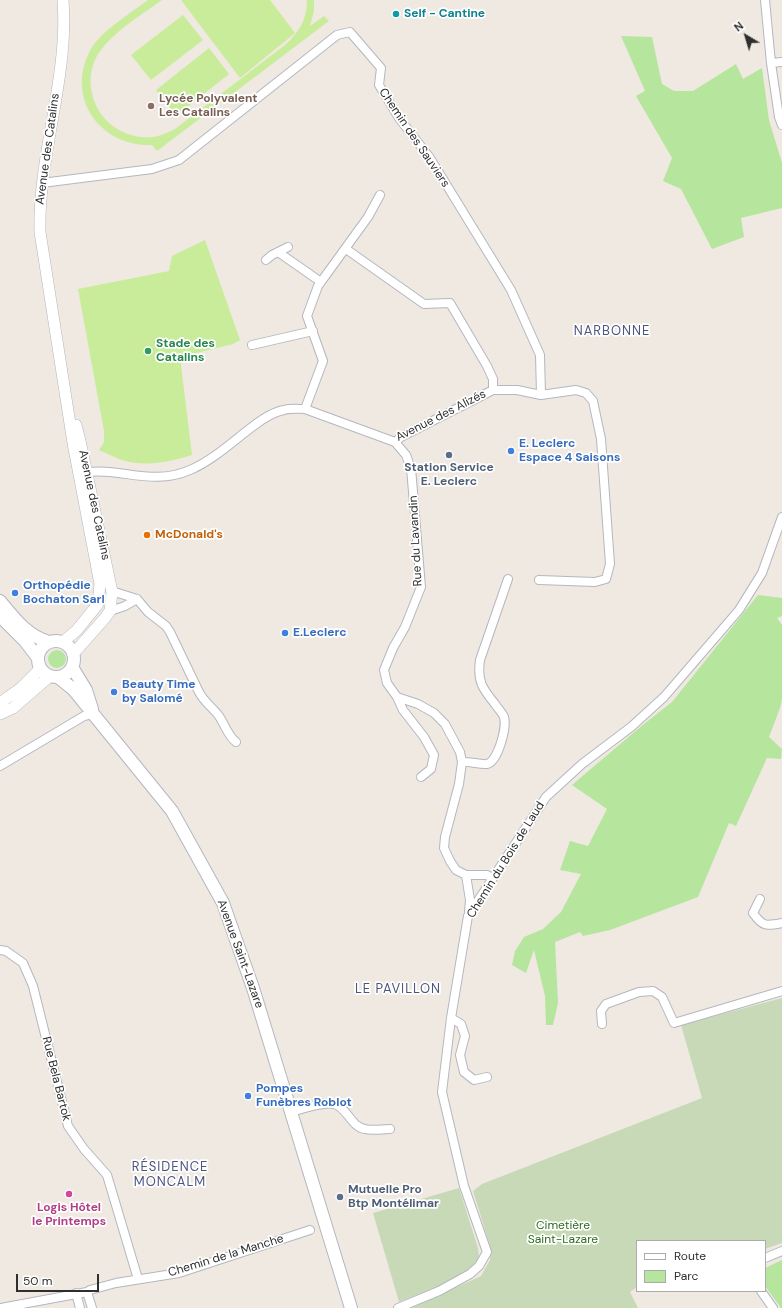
<!DOCTYPE html>
<html>
<head>
<meta charset="utf-8">
<style>
  body { margin:0 }
  #map { position:relative; width:782px; height:1308px; overflow:hidden; background:#efe9e1; font-family:"DM Sans",sans-serif }
  canvas { display:block }
  .legend { position:absolute; left:636px; top:1240px; width:130px; height:52px; box-sizing:border-box; background:#fff; border:1px solid #ababab; margin:0; padding:5px 7px; list-style:none; font-size:12px; color:#2e2e2e }
  .legend li { display:flex; align-items:center; gap:8px; height:20px }
  .legend b { width:20px; border:1px solid #ababab }
  .north { position:absolute; left:726px; top:16px; width:40px; height:40px; -webkit-text-stroke:3px #fff; paint-order:stroke; rotate:322deg; font-size:11px; font-weight:700; line-height:16px; text-align:center; color:#2e2e2e }
  .north::after { content:''; display:block; margin:auto; width:14px; height:18px; background:#2e2e2e; clip-path:polygon(50% 0,100% 100%,50% 72%,0 100%) }
  .scale { position:absolute; left:16px; top:1274px; width:83px; height:18px; box-sizing:border-box; border:2px solid #2e2e2e; border-top:0; padding-left:5px; font-size:12px; line-height:14px; white-space:nowrap; color:#2e2e2e; -webkit-text-stroke:3px #fff; paint-order:stroke }
</style>
</head>
<body>
<div id="map">
<canvas width="782" height="1308"></canvas>
<ul class="legend">
<li><b style="height:5px;background:#fff"></b>Route</li>
<li><b style="height:11px;background:#b6e59e"></b>Parc</li>
</ul>
<div class="north">N</div>
<div class="scale">50 m</div>
</div>
<script>
const context = document.querySelector('canvas').getContext('2d');
context.lineJoin = 'round';
function fillPath(path, color) {
  context.fillStyle = color;
  context.fill(path, 'evenodd');
}
function stroke(path, color, width, dash) {
  context.strokeStyle = color;
  context.lineWidth = width;
  context.lineCap = dash ? 'butt' : 'round';
  context.setLineDash(dash || []);
  context.stroke(path);
}
function write(font, color, halo, rows, align = 'center') {
  context.font = font + ' "DM Sans",sans-serif';
  context.lineWidth = 3.5;
  context.setLineDash([]);
  context.textBaseline = 'middle';
  context.strokeStyle = halo;
  context.fillStyle = color;
  for (const [text, x, y, turn = 0] of rows) {
    context.save();
    context.translate(x, y);
    context.rotate((+turn || 0) * Math.PI / 180);
    context.textAlign = isNaN(turn) ? turn : align;
    if (halo) context.strokeText(text, 0, 0);
    context.fillText(text, 0, 0);
    context.restore();
  }
}
const green = new Path2D(`
  M 621,36 L 652,37 L 662,84 L 674,91 L 693,91 L 736,64 L 743,79 L 762,68 L 769,120 L 782,163 L 782,208 L 741,218 L 744,237 L 712,249 L 681,189 L 663,181 L 672,158 L 636,96 L 645,91 Z
  M 758,595 L 782,598 L 782,616 L 777,618 L 782,625 L 782,699 L 780,708 L 769,737 L 782,749 L 781,759 L 767,758 L 736,826 L 729,823 L 698,897 L 610,930 L 583,936 L 580,932 L 555,942 L 558,1003 L 553,1025 L 546,1025 L 545,996 L 534,950 L 526,973 L 512,965 L 515,951 L 524,937 L 543,929 L 561,912 L 581,874 L 560,870 L 570,841 L 588,846 L 607,809 L 572,785 L 639,728 L 672,702 Z
  M48 659a9 9 0 1 1 18 0a9 9 0 1 1-18 0Z
  M 782,1260 L 782,1308 L 781,1308 L 765,1286 L 765,1268 Z`);
const cemetery = new Path2D(`
  M 782,998 L 782,1243 L 765,1249 L 765,1241 L 637,1241 L 637,1287 L 630,1292 L 638,1308 L 411,1308 L 481,1276 L 490,1260 L 491,1249 L 473,1191 L 482,1184 L 702,1098 L 681,1025 Z
  M 459,1188 L 478,1248 L 479,1258 C 461,1282 426,1291 399,1302 L 373,1213 Z`);
const pitch = new Path2D(`
  M 148,0 L 162,0 C 140,16 106,36 95,60 C 91,69 90,78 91,87 C 94,120 126,143 158,136 C 164,134 169,132 175,129 L 285,45 C 299,32 307,20 307,0 L 314,0 L 314,11 L 310,26 L 324,16 L 329,21 L 157,151 L 152,145 C 100,147 64,97 91,49 C 101,31 131,13 148,0 Z
  M 181,0 L 270,0 L 295,33 L 240,78 Z
  M 183,15 L 203,40 L 151,80 L 131,55 Z
  M 209,48 L 229,74 L 176,116 L 156,90 Z
  M 205,240 L 240,340 L 233,344 L 180,357 L 192,455 C 169,462 143,468 119,459 C 112,456 106,453 99,450 L 104,442 L 104,431 L 78,289 L 169,271 L 172,256 Z`);
const minor = new Path2D(`
  M 765,0 L 771,63 L 779,117 L 782,125
  M 771,63 L 782,62
  M 42,183 L 152,169 L 179,160 L 337,35 L 350,32 L 381,68 L 379,85 L 399,118 L 430,158 L 511,290 L 540,355 L 541,395
  M 346,249 L 424,304 L 450,303 L 487,366 L 493,379 L 493,390
  M 278,252 L 321,282
  M 266,260 L 272,255 L 288,247
  M 252,345 L 313,331
  M 305,409 L 323,361 L 307,316 L 318,286 L 368,217 L 380,195
  M 395,442 L 401,437 L 493,390 L 517,390 L 541,395 L 576,390 L 586,393 L 593,401 L 601,439 L 610,564 L 606,579 L 595,582 L 539,580
  M 82,473 C 119,466 151,487 190,470 C 213,460 232,442 252,427 C 261,420 272,412 284,410 C 291,408 298,409 305,409 L 395,442 L 406,455 L 411,468 L 421,587 L 405,627 L 393,648 L 384,670 L 387,683 L 397,697 L 418,704 L 434,713 L 445,724 L 460,752 L 462,762 L 459,784 L 445,837 L 444,848 L 450,861 L 456,870 L 466,875 L 487,875 L 492,878
  M 112,592 L 118,593 L 137,599 L 148,612 L 166,626 L 170,632 L 199,692 C 204,702 213,708 219,716 C 225,725 228,736 236,742
  M 110,611 L 125,606 L 137,599
  M 397,697 L 403,710 L 424,737 L 434,755 L 431,769 L 421,777
  M 462,762 C 469,761 481,765 487,764 C 498,762 507,727 504,717 C 502,712 498,709 495,704 C 482,688 477,681 480,660 L 508,579
  M 0,766 L 84,716 L 93,714
  M 466,875 L 470,900 L 469,912
  M 760,899 L 753,913 C 763,927 766,926 782,923
  M 0,950 L 6,951 L 23,963 L 33,986 L 68,1126 L 84,1149 L 107,1175 L 138,1279
  M 451,1018 L 461,1024 L 465,1036 L 460,1055 L 464,1072 L 474,1080 L 487,1077
  M 602,1024 L 601,1011 L 606,1004 L 639,992 L 653,991 L 662,997 L 674,1023 L 782,991
  M 291,1112 C 302,1109 324,1101 334,1104 C 347,1107 351,1127 365,1129 C 372,1131 382,1129 390,1129
  M 765,1258 L 782,1251
  M 761,1291 L 773,1308
  M 87,1292 L 92,1308
  M 76,1293 L 80,1308
  M 1,1308 L 87,1292 L 90,1290 L 116,1283 L 179,1273 L 310,1230
  M 398,1308 L 439,1291 L 470,1274 L 479,1266 L 487,1252 L 464,1186 L 442,1092 L 451,1018 L 468,916 L 546,797 L 582,764 L 631,727 L 664,697 L 739,610 L 762,573 L 782,517`);
const tertiary = new Path2D(`
  M 63,0 C 69,78 38,154 40,232 L 73,443 L 100,584 L 98,604 L 77,630 L 63,642
  M 73,654 L 105,618 L 110,611 L 112,592 L 80,441 L 76,425
  M 0,703 L 21,688 L 40,669
  M 0,714 L 13,708 L 50,676`);
const secondary = new Path2D(`
  M 0,601 C 14,618 27,636 49,642
  M 0,616 L 25,641 L 38,658
  M38 659a18 18 0 1 1 36 0a18 18 0 1 1-36 0Z
  M 72,667 L 86,690 L 92,709
  M 58,677 L 73,689 L 172,811 L 223,903 L 253,988 L 351,1308`);
const markers = [
  [396,14,4,"#0f9aa8"],
  [151,106,4,"#8d6e63"],
  [148,351,4,"#2e9e5b"],
  [511,451,4,"#3f7fe0"],
  [449,455,4,"#5c6f8a"],
  [147,535,4,"#e8710a"],
  [15,593,4,"#3f7fe0"],
  [285,633,4,"#3f7fe0"],
  [114,692,4,"#3f7fe0"],
  [248,1096,4,"#3f7fe0"],
  [69,1194,4,"#d1479c"],
  [340,1197,4,"#5c6f8a"]
];
const cultureNames = [
  ["Self - Cantine",404,14]
];
const educationNames = [
  ["Lycée Polyvalent",159,99],
  ["Les Catalins",159,113]
];
const streetNames = [
  ["Chemin des Sauviers",414,138,56],
  ["Avenue des Catalins",48,149,-82],
  ["Avenue des Alizés",441,416,-27],
  ["Avenue des Catalins",94,505,78],
  ["Rue du Lavandin",416,541,-93],
  ["Chemin du Bois de Laud",506,860,-58],
  ["Avenue Saint-Lazare",240,954,70],
  ["Rue Bela Bartok",56,1079,76],
  ["Chemin de la Manche",226,1256,-17]
];
const leisureNames = [
  ["Stade des",156,344],
  ["Catalins",156,358]
];
const shopNames = [
  ["E. Leclerc",519,444],
  ["Espace 4 Saisons",519,458],
  ["Orthopédie",23,586],
  ["Bochaton Sarl",23,600],
  ["E.Leclerc",293,633],
  ["Beauty Time",122,685],
  ["by Salomé",122,699],
  ["Pompes",256,1089],
  ["Funèbres Roblot",256,1103]
];
const serviceNames = [
  ["Station Service",449,468],
  ["E. Leclerc",449,482],
  ["Mutuelle Pro",348,1190,"left"],
  ["Btp Montélimar",348,1204,"left"]
];
const foodNames = [
  ["McDonald's",155,535]
];
const hotelNames = [
  ["Logis Hôtel",69,1208],
  ["le Printemps",69,1222]
];
const parkNames = [
  ["Cimetière",563,1226],
  ["Saint-Lazare",563,1240]
];
const neighbourhoodNames = [
  ["NARBONNE",612,332],
  ["LE PAVILLON",398,990],
  ["RÉSIDENCE",170,1168],
  ["MONCALM",170,1183]
];
fillPath(green, '#b6e59e');
fillPath(cemetery, '#c8d9b8');
fillPath(pitch, '#c9ec9a');
stroke(minor, '#b4b7c1', 10);
stroke(tertiary, '#b4b7c1', 12);
stroke(secondary, '#b4b7c1', 14);
stroke(minor, '#fff', 8);
stroke(tertiary, '#fff', 11);
stroke(secondary, '#fff', 12);
for (const [x, y, r, color] of markers) {
  const dot = new Path2D();
  dot.arc(x, y, r, 0, 2 * Math.PI);
  context.fillStyle = color;
  context.fill(dot);
  stroke(dot, '#fff', 1.5);
}
write('bold 12px', '#0d838f', '#fff', cultureNames, 'left');
write('bold 12px', '#785e54', '#fff', educationNames, 'left');
write('12px', '#2e2e2e', '#fff', streetNames);
write('bold 12px', '#27864d', '#fff', leisureNames, 'left');
write('bold 12px', '#366cbe', '#fff', shopNames, 'left');
write('bold 12px', '#4e5e75', '#fff', serviceNames);
write('bold 12px', '#c56008', '#fff', foodNames, 'left');
write('bold 12px', '#b23c85', '#fff', hotelNames);
write('12px', '#2c6e1b', '#fff', parkNames);
context.letterSpacing = '1px';
write('13px', '#4d5680', '#fff', neighbourhoodNames);
context.letterSpacing = '0px';
</script>
</body>
</html>
